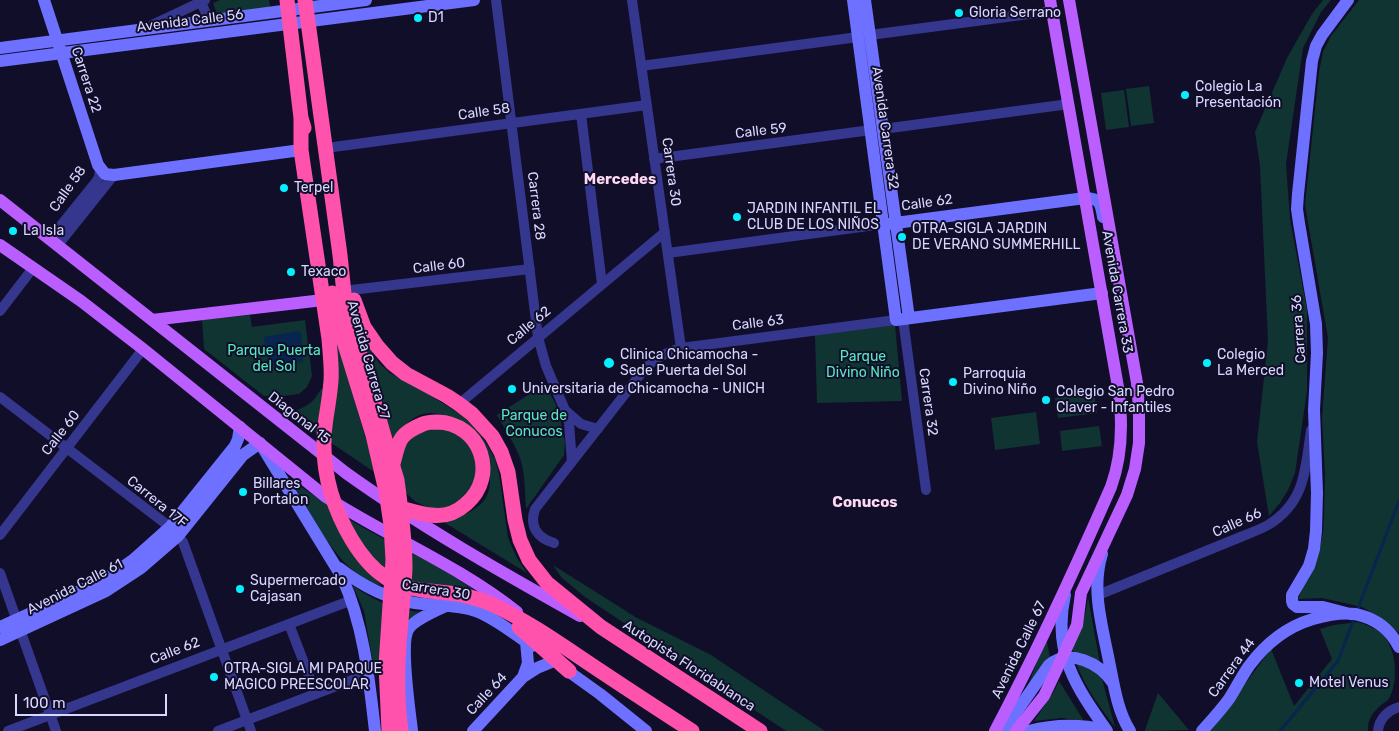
<!DOCTYPE html>
<html>
<head>
<meta charset="utf-8">
<style>
  body { margin:0 }
  #map { position:relative; width:1399px; height:731px; overflow:hidden; background:#110e2a; font-family:Rubik,sans-serif }
  canvas { display:block }
  .scale { position:absolute; left:15px; top:694px; width:152px; height:22px; box-sizing:border-box; border:2px solid #d9d7ff; border-top:0; padding-left:6px; font-size:15px; line-height:18px; white-space:nowrap; color:#d9d7ff; -webkit-text-stroke:4px #110e2a; paint-order:stroke }
</style>
</head>
<body>
<div id="map">
<canvas width="1399" height="731"></canvas>
<div class="scale">100 m</div>
</div>
<script>
const context = document.querySelector('canvas').getContext('2d');
context.lineJoin = 'round';
function fillPath(path, color) {
  context.fillStyle = color;
  context.fill(path, 'evenodd');
}
function stroke(path, color, width, dash) {
  context.strokeStyle = color;
  context.lineWidth = width;
  context.lineCap = dash ? 'butt' : 'round';
  context.setLineDash(dash || []);
  context.stroke(path);
}
function write(font, color, halo, rows, align = 'center') {
  context.font = font + ' Rubik,sans-serif';
  context.lineWidth = 4;
  context.setLineDash([]);
  context.textBaseline = 'middle';
  context.strokeStyle = halo;
  context.fillStyle = color;
  for (const [text, x, y, turn = 0] of rows) {
    context.save();
    context.translate(x, y);
    context.rotate((+turn || 0) * Math.PI / 180);
    context.textAlign = isNaN(turn) ? turn : align;
    if (halo) context.strokeText(text, 0, 0);
    context.fillText(text, 0, 0);
    context.restore();
  }
}
const green = new Path2D(`
  M 220,0 L 269,0 L 270,7 L 217,14 L 213,3 Z
  M 1323,0 L 1331,0 L 1321,12 L 1303,48 L 1286,164 L 1290,219 L 1307,310 L 1307,391 L 1295,473 L 1288,490 L 1280,503 L 1269,516 L 1257,442 L 1268,341 L 1260,166 L 1255,132 L 1287,58 L 1312,14 Z
  M 1359,0 L 1399,0 L 1399,633 L 1383,619 L 1362,607 L 1322,598 L 1298,599 L 1319,551 L 1323,533 L 1324,516 L 1325,475 L 1322,417 L 1328,338 L 1305,205 L 1319,72 L 1323,52 L 1331,36 Z
  M 1149,86 L 1154,123 L 1131,126 L 1126,89 Z
  M 1124,90 L 1129,127 L 1106,130 L 1101,93 Z
  M 250,315 L 252,327 L 305,320 L 312,376 L 307,387 L 299,394 L 283,396 L 264,396 L 204,349 L 202,320 Z
  M 895,325 L 902,401 L 817,403 L 815,335 Z
  M 360,334 L 379,363 L 390,373 L 428,394 L 463,416 L 476,429 L 485,441 L 495,459 L 499,474 L 508,538 L 517,558 L 527,573 L 442,521 C 464,516 490,508 490,481 C 490,475 490,467 487,462 C 482,454 473,446 467,439 C 457,427 448,413 431,413 C 412,413 403,428 394,442 Z
  M 337,343 L 374,466 L 402,469 C 401,465 399,461 400,457 C 408,426 451,420 470,443 C 474,449 477,465 479,473 L 466,498 L 444,509 L 429,508 L 416,502 L 407,494 L 300,422 L 297,410 C 310,405 314,401 321,389 L 336,391 Z
  M 545,384 L 556,405 L 561,423 L 565,442 L 564,455 L 526,509 C 525,493 525,476 521,461 C 516,445 505,430 497,415 Z
  M 1094,393 L 1097,413 L 1058,418 L 1055,398 Z
  M 1036,412 L 1040,444 L 995,450 L 991,418 Z
  M 1099,426 L 1102,446 L 1062,451 L 1060,431 Z
  M 291,480 L 350,520 L 369,531 L 427,561 L 450,574 L 474,590 L 411,581 L 363,567 L 382,586 C 378,584 372,583 368,581 C 334,563 310,512 291,480 Z
  M 553,565 L 637,618 L 711,655 L 825,731 L 786,731 L 585,597 L 561,577 Z
  M 353,586 C 376,601 395,611 423,612 L 413,618 L 401,667 L 374,669 L 364,611 Z
  M 1088,597 L 1100,664 L 1074,655 L 1072,645 C 1083,626 1085,618 1088,597 Z
  M 1358,622 C 1367,625 1376,628 1382,634 C 1397,648 1399,684 1388,700 C 1385,703 1381,704 1379,707 C 1372,713 1367,722 1368,731 L 1209,731 L 1216,723 L 1271,649 L 1294,706 L 1332,659 L 1320,629 L 1334,625 Z
  M 1047,636 L 1047,642 L 1050,658 L 1027,688 Z
  M 1076,662 L 1097,671 L 1102,679 L 1115,727 C 1099,706 1084,686 1076,662 Z
  M 1059,681 L 1084,721 L 1062,718 L 1034,721 L 1053,693 Z
  M 1158,693 L 1189,730 L 1145,731 L 1145,730 Z`);
const water = new Path2D(`
  M 299,331 L 301,333 L 303,362 L 269,366 L 268,364 L 264,337 Z`);
const stream = new Path2D(`
  M 1357,611 L 1399,501
  M 1280,731 L 1338,661 L 1355,616`);
const street = new Path2D(`
  M 200,0 L 209,20
  M 496,0 L 538,337 L 546,366 L 565,410 L 569,423 L 572,462
  M 632,0 L 681,348
  M 152,25 L 205,0
  M 870,35 L 1052,11
  M 641,66 L 858,37
  M 581,114 L 602,284
  M 883,129 L 1069,104
  M 326,148 L 647,105
  M 654,159 L 871,130
  M 50,239 L 96,182 L 99,177 L 100,169
  M 58,245 L 114,175
  M 668,253 L 883,224
  M 351,290 L 530,269
  M 0,311 L 33,268
  M 903,319 L 926,490
  M 0,397 L 170,527 L 183,542 L 251,731
  M 459,404 L 665,232
  M 566,411 L 581,424 L 598,429
  M 0,535 L 143,349
  M 554,543 C 537,538 529,526 535,509 L 643,371 C 654,359 665,352 681,348 L 896,320
  M 0,573 L 56,731
  M 1098,595 L 1243,536 C 1252,532 1261,529 1268,525 C 1306,502 1305,469 1311,430
  M 289,624 L 316,694
  M 8,731 L 352,600
  M 218,731 L 368,674
  M 1378,731 C 1379,719 1388,710 1399,707`);
const secondary = new Path2D(`
  M 44,0 L 98,165 L 105,174 L 114,175 L 301,150
  M 853,0 L 896,320 L 1102,293
  M 865,0 L 909,318
  M 1348,0 L 1322,35 L 1316,46 L 1312,61 L 1298,194 L 1297,209 L 1299,223 L 1316,324 L 1317,353 L 1314,410 L 1317,493 L 1316,531 L 1314,549 L 1309,566 L 1292,595 L 1292,601 L 1293,604 L 1297,607 L 1323,607 L 1350,614
  M 0,48 L 366,0
  M 0,61 L 474,0
  M 888,224 L 1085,198 C 1100,198 1101,204 1103,217
  M 1102,554 C 1091,589 1102,625 1109,661 C 1114,685 1117,710 1130,731
  M 339,568 C 361,585 387,599 415,603 C 436,606 457,604 476,611 C 497,619 514,634 532,646
  M 1065,595 C 1052,652 1076,687 1107,731
  M 0,627 L 106,579 L 133,560 L 170,527 L 235,446 L 238,439 L 240,427
  M 0,640 L 106,591 L 141,568 L 178,536 L 243,455 L 250,450 L 260,443 L 342,577 C 364,626 369,678 375,731
  M 561,666 L 600,694 L 646,731
  M 523,677 L 528,663 L 526,642
  M 412,731 C 410,712 399,641 409,628 C 416,619 435,611 446,606
  M 473,731 L 523,677 L 537,668 L 554,661
  M 1003,731 L 1049,665 C 1069,648 1100,663 1113,683
  M 1029,731 C 1055,724 1080,724 1106,730
  M 1202,731 C 1211,721 1221,710 1229,699 C 1236,688 1242,676 1249,666 C 1266,643 1286,627 1313,619 C 1327,615 1341,612 1355,614 C 1375,618 1390,629 1399,647`);
const primary = new Path2D(`
  M 0,200 L 346,473 C 420,526 501,572 580,616
  M 0,245 L 81,301 L 143,349 L 326,497 C 388,537 458,565 517,612
  M 152,320 L 323,300
  M 995,731 C 1037,652 1075,569 1111,487 C 1123,454 1123,421 1118,387 L 1050,0
  M 1016,731 L 1044,696 L 1062,658 L 1077,625 L 1081,593 L 1127,495 L 1135,469 L 1139,443 L 1139,409 L 1137,383 L 1069,0`);
const highway = new Path2D(`
  M 287,0 L 301,118 L 304,128
  M 305,0 L 340,255 L 345,303 L 397,480 C 401,509 405,538 405,568 C 404,593 401,618 399,644 C 397,673 397,702 401,731
  M 301,118 L 301,150 L 329,339 C 330,353 332,367 331,381 C 330,393 328,406 326,418 C 322,443 324,469 331,493 C 340,522 359,560 385,577 C 408,593 435,590 462,595 C 471,597 482,600 491,604 C 522,618 553,639 581,658 C 618,683 655,707 692,731
  M 332,293 L 338,322 L 373,435 L 386,491 L 391,525 L 393,560 L 386,665 L 389,731
  M 354,300 L 364,327 L 377,346 L 392,363 L 406,374 L 447,396 L 459,404 L 472,414 L 492,436 L 501,452 L 508,472 L 515,520 L 520,540 L 529,560 L 547,583 L 601,627 L 760,731
  M 393,464 C 399,440 399,434 423,424 C 428,422 432,422 437,422 C 481,423 499,476 466,504 C 456,513 444,517 431,515 C 420,514 408,510 397,507
  M 519,627 L 569,671`);
const markers = [
  [959,13,5,"#03f1ff"],
  [418,18,5,"#03f1ff"],
  [1185,95,5,"#03f1ff"],
  [284,188,5,"#03f1ff"],
  [737,217,5,"#03f1ff"],
  [13,231,5,"#03f1ff"],
  [902,237,5,"#03f1ff"],
  [291,272,5,"#03f1ff"],
  [609,363,6,"#03f1ff"],
  [1207,363,5,"#03f1ff"],
  [953,382,5,"#03f1ff"],
  [512,389,5,"#03f1ff"],
  [1046,400,5,"#03f1ff"],
  [243,492,5,"#03f1ff"],
  [240,589,5,"#03f1ff"],
  [214,677,5,"#03f1ff"],
  [1299,683,5,"#03f1ff"]
];
const poiNames = [
  ["Gloria Serrano",969,13],
  ["D1",428,18],
  ["Colegio La",1195,87],
  ["Presentación",1195,103],
  ["Terpel",294,188],
  ["JARDIN INFANTIL EL",747,209],
  ["CLUB DE LOS NIÑOS",747,225],
  ["OTRA-SIGLA JARDIN",912,229],
  ["DE VERANO SUMMERHILL",912,245],
  ["La Isla",23,231],
  ["Texaco",301,272],
  ["Clinica Chicamocha -",620,355],
  ["Sede Puerta del Sol",620,371],
  ["Colegio",1217,355],
  ["La Merced",1217,371],
  ["Parroquia",963,374],
  ["Divino Niño",963,390],
  ["Universitaria de Chicamocha - UNICH",522,389],
  ["Colegio San Pedro",1056,392],
  ["Claver - Infantiles",1056,408],
  ["Billares",253,484],
  ["Portalon",253,500],
  ["Supermercado",250,581],
  ["Cajasan",250,597],
  ["OTRA-SIGLA MI PARQUE",224,669],
  ["MAGICO PREESCOLAR",224,685],
  ["Motel Venus",1309,683]
];
const streetNames = [
  ["Avenida Calle 56",190,21,-7],
  ["Carrera 22",86,80,72],
  ["Calle 58",484,112,-8],
  ["Avenida Carrera 32",885,128,82],
  ["Calle 59",761,131,-7],
  ["Carrera 30",671,172,82],
  ["Calle 58",68,189,-55],
  ["Calle 62",927,203,-8],
  ["Carrera 28",536,206,83],
  ["Calle 60",439,266,-7],
  ["Avenida Carrera 33",1117,292,80],
  ["Calle 63",758,323,-7],
  ["Calle 62",529,326,-40],
  ["Carrera 36",1299,329,-94],
  ["Avenida Carrera 27",368,360,74],
  ["Carrera 32",928,402,82],
  ["Diagonal 15",299,418,38],
  ["Calle 60",61,433,-52],
  ["Carrera 17F",157,502,39],
  ["Calle 66",1237,523,-24],
  ["Avenida Calle 61",75,587,-27],
  ["Carrera 30",436,590,9],
  ["Avenida Calle 67",1019,650,-64],
  ["Calle 62",175,651,-21],
  ["Autopista Floridablanca",689,666,33],
  ["Carrera 44",1232,668,-54],
  ["Calle 64",487,694,-47]
];
const parkNames = [
  ["Parque Puerta",274,351],
  ["del Sol",274,367],
  ["Parque",863,357],
  ["Divino Niño",863,373],
  ["Parque de",534,416],
  ["Conucos",534,432]
];
const neighbourhoodNames = [
  ["Mercedes",620,180],
  ["Conucos",865,503]
];
fillPath(green, '#103431');
fillPath(water, '#08254f');
stroke(stream, '#08254f', 3);
stroke(street, '#35368d', 10);
stroke(secondary, '#6e71ff', 12);
stroke(primary, '#bb5eff', 12);
stroke(highway, '#ff52ad', 15);
for (const [x, y, r, color] of markers) {
  const dot = new Path2D();
  dot.arc(x, y, r, 0, 2 * Math.PI);
  context.fillStyle = color;
  context.fill(dot);
  stroke(dot, '#110e2a', 2);
}
write('14px', '#d9d7ff', '#110e2a', poiNames, 'left');
write('14px', '#d9d7ff', '#110e2a', streetNames);
write('14px', '#57eabf', '#110e2a', parkNames);
write('bold 15px', '#ffd9f3', '#110e2a', neighbourhoodNames);
</script>
</body>
</html>
